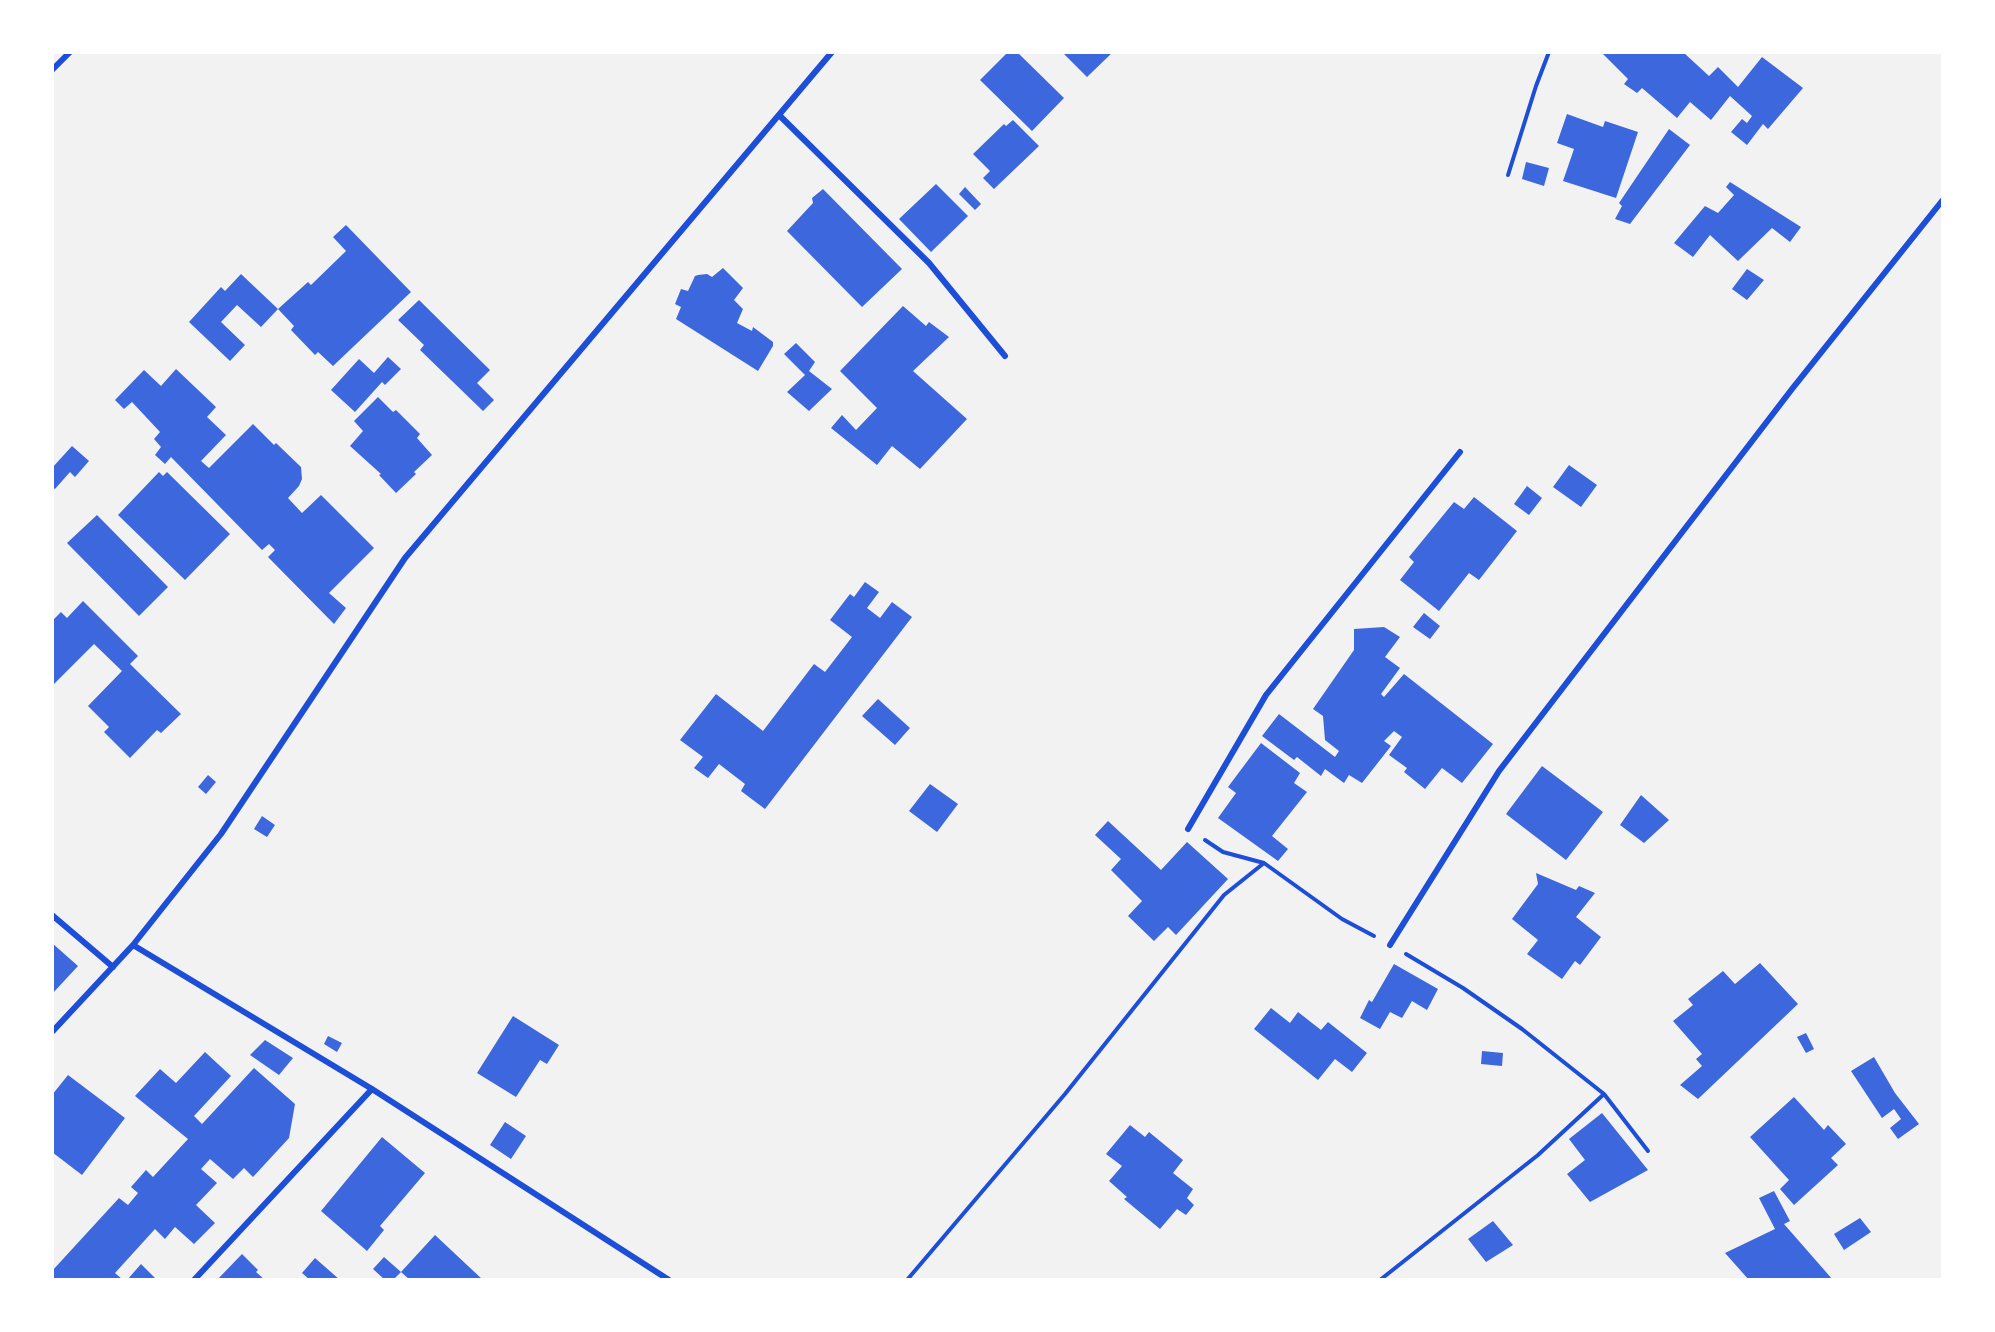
<!DOCTYPE html>
<html>
<head>
<meta charset="utf-8">
<style>
  body { margin:0 }
  #map { position:relative; width:1995px; height:1332px; overflow:hidden; background:#f2f2f2; font-family:Montserrat,sans-serif }
  canvas { display:block }
  .frame { position:absolute; inset:0; border:54px solid #fff; pointer-events:none }
</style>
</head>
<body>
<div id="map">
<canvas width="1995" height="1332"></canvas>
<div class="frame"></div>
</div>
<script>
const context = document.querySelector('canvas').getContext('2d');
context.lineJoin = 'round';
function fillPath(path, color) {
  context.fillStyle = color;
  context.fill(path, 'evenodd');
}
function stroke(path, color, width, dash) {
  context.strokeStyle = color;
  context.lineWidth = width;
  context.lineCap = dash ? 'butt' : 'round';
  context.setLineDash(dash || []);
  context.stroke(path);
}
const building = new Path2D(`
  M 1008,52 L 1017,52 L 1064,98 L 1032,131 L 980,80 Z
  M 1062,52 L 1113,52 L 1087,77 Z
  M 1601,52 L 1683,52 L 1709,76 L 1718,67 L 1738,87 L 1762,57 L 1803,88 L 1768,129 L 1763,124 L 1747,145 L 1731,132 L 1742,119 L 1747,123 L 1752,116 L 1730,96 L 1711,120 L 1690,102 L 1677,118 L 1642,88 L 1637,93 L 1624,84 L 1628,79 Z
  M 1567,114 L 1603,127 L 1605,121 L 1638,132 L 1616,198 L 1563,181 L 1574,149 L 1557,143 Z
  M 1013,120 L 1039,146 L 994,189 L 983,178 L 990,171 L 973,154 L 1004,124 L 1006,126 Z
  M 1669,129 L 1690,145 L 1630,224 L 1615,219 L 1622,206 L 1619,203 Z
  M 1526,162 L 1549,168 L 1544,186 L 1522,179 Z
  M 1730,182 L 1801,227 L 1790,242 L 1772,228 L 1738,261 L 1710,235 L 1693,257 L 1674,243 L 1705,206 L 1718,213 L 1734,195 L 1726,187 Z
  M 936,184 L 968,216 L 931,252 L 899,219 Z
  M 965,187 L 981,204 L 975,210 L 959,194 Z
  M 823,189 L 902,269 L 862,307 L 787,231 L 813,203 L 812,198 Z
  M 346,225 L 411,292 L 333,366 L 318,352 L 315,355 L 291,330 L 294,326 L 278,309 L 308,282 L 311,285 L 346,251 L 333,237 Z
  M 723,268 L 743,288 L 734,300 L 743,309 L 737,323 L 752,331 L 753,327 L 773,342 L 773,346 L 758,371 L 676,319 L 681,307 L 675,304 L 681,289 L 688,291 L 695,276 L 698,275 L 707,274 L 712,277 Z
  M 1747,269 L 1764,280 L 1747,300 L 1732,289 Z
  M 241,274 L 278,309 L 261,327 L 237,305 L 221,322 L 245,345 L 230,361 L 189,322 L 221,287 L 225,291 Z
  M 419,300 L 490,370 L 477,383 L 494,400 L 483,411 L 420,350 L 424,345 L 398,320 Z
  M 903,306 L 926,326 L 929,322 L 949,337 L 913,371 L 967,419 L 920,469 L 892,446 L 877,465 L 831,428 L 842,415 L 856,430 L 877,408 L 840,371 Z
  M 796,343 L 815,362 L 809,371 L 832,389 L 809,411 L 787,392 L 805,375 L 784,354 Z
  M 388,357 L 401,369 L 385,385 L 382,382 L 355,412 L 331,390 L 359,359 L 374,373 Z
  M 176,369 L 216,407 L 207,417 L 226,435 L 201,461 L 209,468 L 253,424 L 274,445 L 276,443 L 301,467 L 302,479 L 299,486 L 288,498 L 302,513 L 321,495 L 374,548 L 329,593 L 346,608 L 334,624 L 268,557 L 275,550 L 269,544 L 262,550 L 171,457 L 165,464 L 155,455 L 161,447 L 154,439 L 160,432 L 132,402 L 124,409 L 115,400 L 144,370 L 161,386 Z
  M 378,397 L 393,412 L 396,410 L 420,434 L 417,438 L 432,455 L 414,472 L 416,474 L 396,493 L 379,475 L 381,474 L 350,446 L 363,431 L 354,421 Z
  M 72,446 L 89,461 L 75,477 L 70,472 L 55,489 L 52,487 L 52,468 Z
  M 1569,465 L 1597,485 L 1581,507 L 1553,487 Z
  M 159,472 L 163,476 L 167,472 L 230,534 L 185,580 L 118,515 Z
  M 1527,486 L 1542,498 L 1529,515 L 1514,504 Z
  M 1474,497 L 1517,531 L 1479,580 L 1469,573 L 1439,611 L 1400,580 L 1414,562 L 1409,557 L 1454,502 L 1464,509 Z
  M 97,515 L 168,587 L 139,616 L 67,543 Z
  M 865,582 L 879,592 L 867,608 L 880,618 L 892,602 L 912,617 L 765,809 L 741,791 L 745,784 L 719,764 L 708,778 L 694,768 L 703,757 L 680,740 L 716,694 L 763,731 L 814,664 L 825,672 L 852,637 L 830,620 L 850,594 L 854,597 Z
  M 83,601 L 138,656 L 130,664 L 181,714 L 161,733 L 157,730 L 130,758 L 104,732 L 109,727 L 88,706 L 122,671 L 94,644 L 52,686 L 52,621 L 61,612 L 67,618 Z
  M 1424,613 L 1440,626 L 1430,639 L 1413,627 Z
  M 1384,627 L 1400,637 L 1385,657 L 1400,668 L 1381,694 L 1384,697 L 1404,674 L 1493,744 L 1462,783 L 1442,768 L 1425,789 L 1404,772 L 1407,768 L 1389,755 L 1402,737 L 1394,731 L 1384,741 L 1391,746 L 1362,783 L 1349,775 L 1344,783 L 1325,769 L 1321,776 L 1297,757 L 1294,760 L 1262,736 L 1279,714 L 1335,757 L 1339,751 L 1325,740 L 1323,716 L 1313,709 L 1354,650 L 1354,629 Z
  M 878,699 L 910,728 L 895,745 L 862,716 Z
  M 1261,743 L 1300,773 L 1294,783 L 1307,792 L 1272,836 L 1288,849 L 1278,861 L 1218,818 L 1236,793 L 1228,787 Z
  M 1542,766 L 1603,812 L 1566,860 L 1506,814 Z
  M 208,775 L 216,782 L 206,794 L 198,787 Z
  M 930,784 L 958,804 L 937,832 L 909,811 Z
  M 1641,795 L 1669,820 L 1644,843 L 1620,825 Z
  M 262,816 L 275,825 L 267,837 L 254,829 Z
  M 1108,821 L 1161,870 L 1187,842 L 1228,879 L 1176,935 L 1168,927 L 1154,941 L 1128,916 L 1142,901 L 1111,870 L 1121,859 L 1095,835 Z
  M 1536,873 L 1576,890 L 1579,886 L 1595,893 L 1576,917 L 1601,937 L 1580,965 L 1575,961 L 1562,979 L 1527,954 L 1538,940 L 1512,919 L 1538,884 Z
  M 52,943 L 78,966 L 52,994 Z
  M 1760,963 L 1798,1004 L 1698,1099 L 1680,1085 L 1702,1066 L 1696,1059 L 1702,1054 L 1673,1021 L 1693,1005 L 1688,999 L 1723,971 L 1735,984 Z
  M 1394,964 L 1438,989 L 1427,1010 L 1412,1001 L 1402,1018 L 1390,1012 L 1380,1029 L 1360,1018 L 1369,1000 L 1372,1002 Z
  M 1271,1008 L 1290,1023 L 1298,1012 L 1321,1030 L 1328,1022 L 1367,1053 L 1352,1072 L 1335,1059 L 1318,1080 L 1254,1029 Z
  M 513,1016 L 559,1045 L 547,1064 L 540,1060 L 516,1097 L 477,1073 Z
  M 1806,1033 L 1814,1049 L 1806,1053 L 1797,1037 Z
  M 328,1036 L 342,1043 L 337,1052 L 324,1044 Z
  M 265,1040 L 293,1058 L 279,1075 L 250,1055 Z
  M 1482,1051 L 1503,1053 L 1502,1066 L 1481,1064 Z
  M 205,1052 L 231,1076 L 194,1116 L 202,1124 L 254,1068 L 295,1104 L 289,1138 L 253,1177 L 244,1168 L 233,1179 L 210,1159 L 201,1169 L 217,1183 L 196,1205 L 215,1223 L 194,1244 L 175,1227 L 165,1239 L 155,1229 L 115,1273 L 123,1280 L 52,1280 L 52,1271 L 119,1198 L 128,1205 L 138,1193 L 131,1187 L 146,1170 L 153,1177 L 188,1139 L 135,1096 L 160,1069 L 176,1083 Z
  M 1874,1057 L 1895,1093 L 1919,1124 L 1898,1139 L 1890,1128 L 1901,1119 L 1894,1109 L 1882,1118 L 1851,1071 Z
  M 68,1075 L 125,1118 L 82,1175 L 52,1152 L 52,1095 Z
  M 1794,1097 L 1824,1130 L 1828,1125 L 1846,1144 L 1831,1158 L 1838,1165 L 1794,1205 L 1780,1189 L 1789,1180 L 1750,1137 Z
  M 1602,1113 L 1648,1170 L 1590,1202 L 1567,1174 L 1585,1160 L 1569,1139 Z
  M 505,1122 L 526,1136 L 511,1159 L 490,1145 Z
  M 1130,1125 L 1145,1137 L 1149,1132 L 1183,1160 L 1173,1173 L 1193,1189 L 1187,1198 L 1194,1205 L 1186,1215 L 1177,1209 L 1160,1229 L 1124,1199 L 1127,1197 L 1109,1181 L 1122,1166 L 1106,1154 Z
  M 382,1137 L 425,1173 L 380,1226 L 384,1230 L 367,1251 L 321,1211 Z
  M 1774,1191 L 1790,1221 L 1784,1224 L 1833,1280 L 1749,1280 L 1725,1253 L 1775,1229 L 1759,1198 Z
  M 1860,1218 L 1871,1232 L 1844,1250 L 1834,1234 Z
  M 1493,1221 L 1513,1245 L 1486,1262 L 1468,1239 Z
  M 435,1235 L 483,1280 L 410,1280 L 401,1272 L 393,1280 L 385,1280 L 373,1269 L 384,1257 L 401,1272 Z
  M 242,1254 L 258,1270 L 256,1272 L 265,1280 L 217,1280 Z
  M 315,1258 L 340,1280 L 310,1280 L 302,1273 Z
  M 141,1264 L 157,1280 L 127,1280 Z`);
const path = new Path2D(`
  M 1508,175 L 1536,86 L 1549,52
  M 1205,840 L 1223,852 L 1264,863 L 1342,919 L 1374,936
  M 1406,954 L 1463,988 L 1522,1029 L 1604,1094 L 1648,1151
  M 907,1280 L 1065,1094 L 1224,895 L 1264,863
  M 1380,1280 L 1538,1155 L 1604,1094`);
const minor = new Path2D(`
  M 52,70 L 70,52
  M 779,115 L 929,263 L 1005,356
  M 1188,829 L 1266,695 L 1460,452
  M 52,915 L 113,967
  M 133,945 L 372,1089 L 669,1280
  M 1390,945 L 1499,771 L 1792,389 L 1942,201
  M 52,1032 L 133,945 L 221,834 L 405,558 L 832,52
  M 194,1280 L 372,1089`);
fillPath(building, '#3d67dc');
stroke(path, '#1d4ed8', 4);
stroke(minor, '#1d4ed8', 6);
</script>
</body>
</html>
